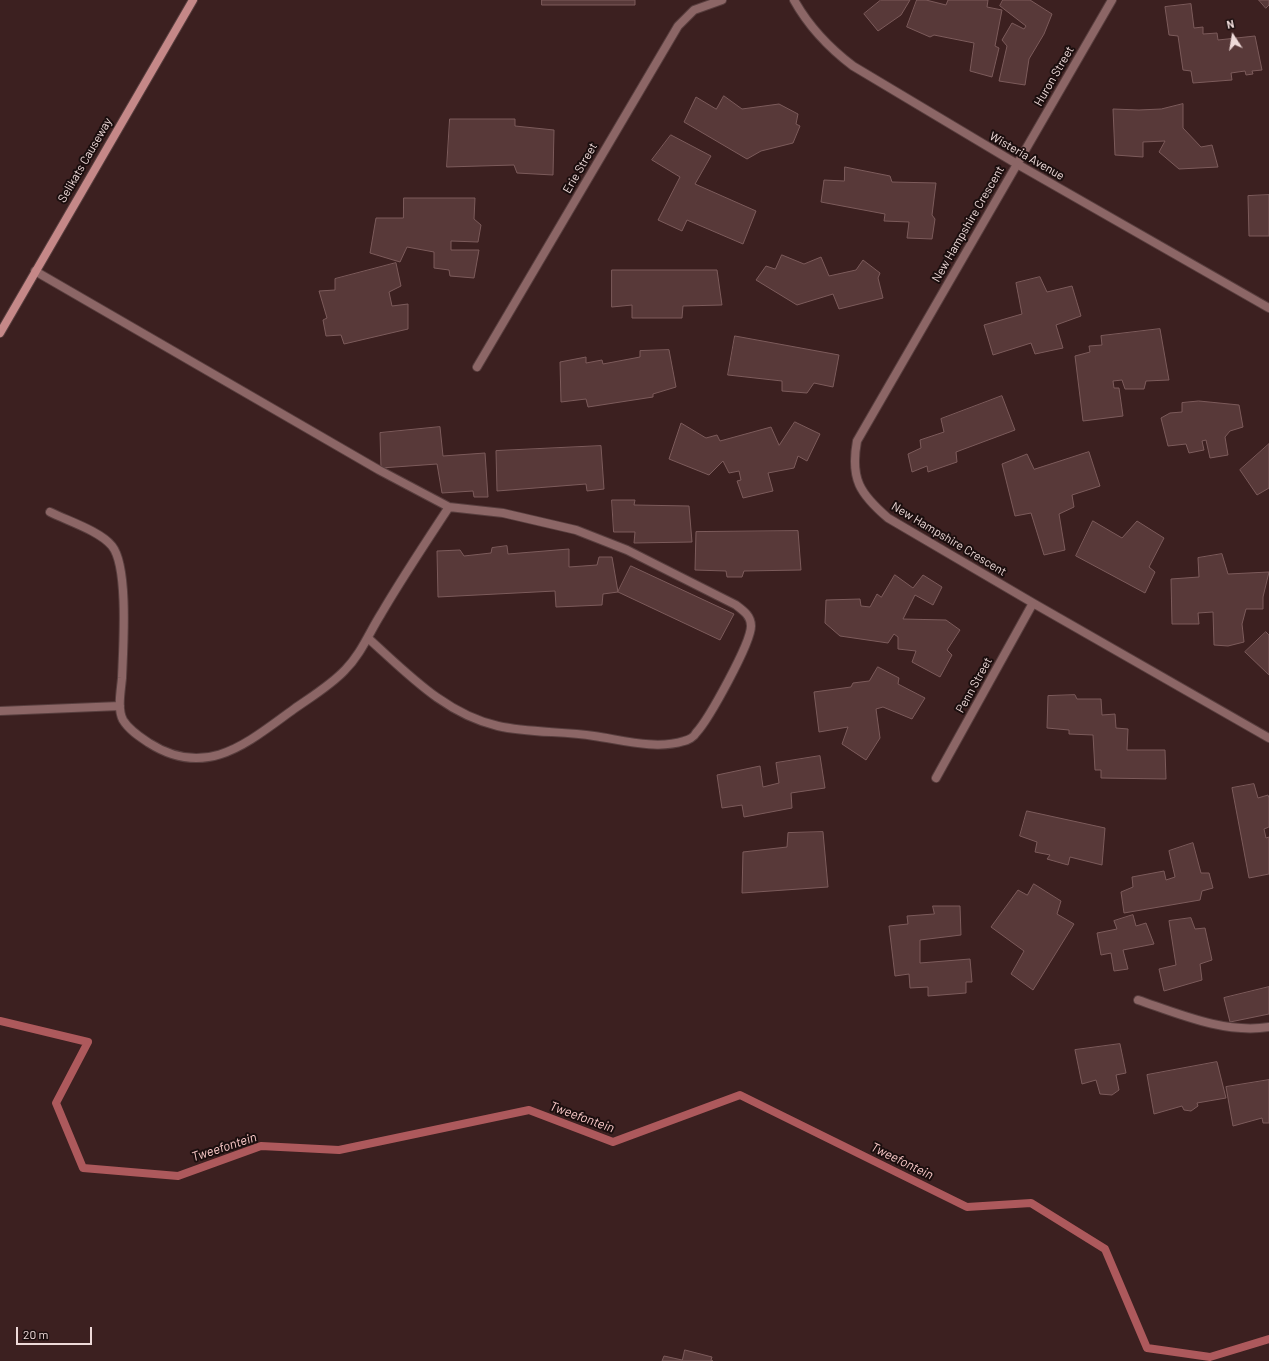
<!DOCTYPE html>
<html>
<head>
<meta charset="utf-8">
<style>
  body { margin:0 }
  #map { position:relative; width:1269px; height:1361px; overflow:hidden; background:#3c2020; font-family:Barlow,sans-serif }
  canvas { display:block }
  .north { position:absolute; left:1213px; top:16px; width:40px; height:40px; -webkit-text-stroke:3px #1b0e0e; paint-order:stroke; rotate:348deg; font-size:11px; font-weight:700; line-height:16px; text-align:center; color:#eedad9 }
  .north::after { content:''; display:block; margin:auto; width:14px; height:18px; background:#eedad9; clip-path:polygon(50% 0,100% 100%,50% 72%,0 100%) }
  .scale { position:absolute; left:16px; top:1327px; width:76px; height:18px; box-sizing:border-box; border:2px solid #eedad9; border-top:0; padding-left:5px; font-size:12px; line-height:14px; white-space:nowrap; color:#eedad9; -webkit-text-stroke:3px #1b0e0e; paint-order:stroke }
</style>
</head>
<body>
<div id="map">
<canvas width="1269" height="1361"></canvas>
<div class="north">N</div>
<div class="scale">20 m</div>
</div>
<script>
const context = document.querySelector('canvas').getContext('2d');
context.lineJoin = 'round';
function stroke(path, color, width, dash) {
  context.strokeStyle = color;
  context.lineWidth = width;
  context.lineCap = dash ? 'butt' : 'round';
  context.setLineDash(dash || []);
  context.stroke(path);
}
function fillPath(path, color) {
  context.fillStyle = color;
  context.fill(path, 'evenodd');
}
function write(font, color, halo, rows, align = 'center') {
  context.font = font + ' Barlow,sans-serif';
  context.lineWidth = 4;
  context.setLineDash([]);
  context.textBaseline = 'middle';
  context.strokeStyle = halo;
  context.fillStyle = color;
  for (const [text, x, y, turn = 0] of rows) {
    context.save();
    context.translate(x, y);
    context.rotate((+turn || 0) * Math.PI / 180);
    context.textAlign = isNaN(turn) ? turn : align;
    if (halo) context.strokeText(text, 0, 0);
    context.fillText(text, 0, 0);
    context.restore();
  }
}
const stream = new Path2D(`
  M 0,1021 L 88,1042 L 56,1103 L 83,1168 L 178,1176 L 261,1146 L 339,1150 L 529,1110 L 613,1142 L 740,1095 L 967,1207 L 1031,1203 L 1105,1249 L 1147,1348 L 1210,1357 L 1269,1339`);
const building = new Path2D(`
  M 542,0 L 635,0 L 635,5 L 542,5 Z
  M 881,0 L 910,0 L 901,15 L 878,31 L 864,14 Z
  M 917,0 L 926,0 L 946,5 L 948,0 L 988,0 L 987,7 L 1002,10 L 995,46 L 999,48 L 992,77 L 970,71 L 974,43 L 934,35 L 930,37 L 907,27 Z
  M 1003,0 L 1030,0 L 1052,14 L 1044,34 L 1029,59 L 1025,85 L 999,81 L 1007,46 L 1002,40 L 1012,23 L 1024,29 L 1026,26 L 1000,6 Z
  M 1259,0 L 1269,0 L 1269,5 L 1266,8 Z
  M 1191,4 L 1194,28 L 1203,27 L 1203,34 L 1217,33 L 1218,40 L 1255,36 L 1262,70 L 1252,71 L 1253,74 L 1246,75 L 1245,71 L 1231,73 L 1232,80 L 1193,83 L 1191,71 L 1183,70 L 1178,36 L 1169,35 L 1165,7 Z
  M 724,96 L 742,109 L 779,104 L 798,114 L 796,124 L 800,126 L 793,143 L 761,151 L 747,159 L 684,122 L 696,97 L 716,109 Z
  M 1183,104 L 1183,128 L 1201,147 L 1212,145 L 1218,167 L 1179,169 L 1159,152 L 1165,141 L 1143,142 L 1143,157 L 1115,155 L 1113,109 L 1139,110 L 1161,109 Z
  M 450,119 L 515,119 L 515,126 L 554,130 L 553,175 L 517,173 L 514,165 L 447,167 Z
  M 671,135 L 711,156 L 695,184 L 756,211 L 743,244 L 687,220 L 682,231 L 658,220 L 680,177 L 652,160 Z
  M 845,167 L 890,176 L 892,182 L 936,183 L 932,215 L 935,219 L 932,239 L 907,238 L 909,222 L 884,221 L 885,214 L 821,202 L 824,180 L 844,181 Z
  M 1269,195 L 1269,236 L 1249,236 L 1248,196 Z
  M 404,198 L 475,198 L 474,219 L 481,225 L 478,242 L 451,241 L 451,250 L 479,250 L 474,278 L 450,276 L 449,270 L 434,268 L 434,252 L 407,247 L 400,262 L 370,253 L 376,218 L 403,218 Z
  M 782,255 L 804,264 L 821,257 L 829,276 L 856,270 L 863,260 L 880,273 L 878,278 L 883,298 L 839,309 L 833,294 L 797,305 L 756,280 L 766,266 L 775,269 Z
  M 396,263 L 401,286 L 389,292 L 392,306 L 408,304 L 408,329 L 344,344 L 341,335 L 326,336 L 323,320 L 327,318 L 319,291 L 335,290 L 335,279 Z
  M 612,270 L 717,270 L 722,305 L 683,306 L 682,318 L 632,318 L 632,305 L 612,307 Z
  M 1040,277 L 1047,292 L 1072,286 L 1081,316 L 1056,325 L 1063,348 L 1035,354 L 1031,343 L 993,355 L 984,325 L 1022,314 L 1016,283 Z
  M 1160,329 L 1169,380 L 1146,381 L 1144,389 L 1125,389 L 1122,380 L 1113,381 L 1114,388 L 1119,388 L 1123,416 L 1083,421 L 1075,356 L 1090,352 L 1089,346 L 1102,345 L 1101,336 Z
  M 735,336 L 839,355 L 833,387 L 814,383 L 807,393 L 782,391 L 782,381 L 728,375 Z
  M 669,350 L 676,387 L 653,394 L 653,397 L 588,407 L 586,399 L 561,402 L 560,362 L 586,357 L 586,363 L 602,360 L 603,364 L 640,357 L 640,351 Z
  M 1002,396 L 1015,430 L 956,452 L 957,462 L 928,472 L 927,466 L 912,472 L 908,454 L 921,448 L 920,440 L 944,432 L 941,419 Z
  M 1199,401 L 1239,405 L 1243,427 L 1230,431 L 1225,437 L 1228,455 L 1210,458 L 1206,440 L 1202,441 L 1204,450 L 1189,453 L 1186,444 L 1168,446 L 1161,418 L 1170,413 L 1182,412 L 1182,403 Z
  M 795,422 L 820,434 L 807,461 L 798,456 L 794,468 L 768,473 L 773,491 L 743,498 L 737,481 L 741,480 L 739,471 L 729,473 L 723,461 L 709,475 L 669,459 L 681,423 L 706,438 L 717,435 L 720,441 L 771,427 L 779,445 Z
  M 440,427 L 443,456 L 485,453 L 488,497 L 474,497 L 473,491 L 442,493 L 437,464 L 381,468 L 380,433 Z
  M 1269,444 L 1269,488 L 1257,495 L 1240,470 Z
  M 601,446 L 604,489 L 587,491 L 586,484 L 497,491 L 496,451 Z
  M 1089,452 L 1100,486 L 1072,495 L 1074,507 L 1059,514 L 1065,550 L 1044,555 L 1031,513 L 1015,516 L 1002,464 L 1027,454 L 1034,469 Z
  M 612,500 L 635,500 L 634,505 L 689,506 L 692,542 L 634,543 L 635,532 L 614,532 Z
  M 1093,521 L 1122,538 L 1137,521 L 1164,538 L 1149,567 L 1155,572 L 1145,593 L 1076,556 Z
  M 798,531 L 801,570 L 744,571 L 742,577 L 727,577 L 726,571 L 695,570 L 696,532 Z
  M 507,546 L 508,554 L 569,549 L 569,567 L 597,565 L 599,557 L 612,557 L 618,592 L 603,594 L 602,605 L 556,607 L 555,591 L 438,597 L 437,551 L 460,550 L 464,556 L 491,553 L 492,548 Z
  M 1222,554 L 1228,574 L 1269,572 L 1263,597 L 1263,609 L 1246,609 L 1242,624 L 1244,642 L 1228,646 L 1214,645 L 1213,612 L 1198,613 L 1199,624 L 1172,624 L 1171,579 L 1199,577 L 1198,558 Z
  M 631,566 L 734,614 L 720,640 L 618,592 Z
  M 895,575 L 913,588 L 923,575 L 942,587 L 933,605 L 915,595 L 903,619 L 946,620 L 960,630 L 947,650 L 952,655 L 940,677 L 912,662 L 916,651 L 898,649 L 898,637 L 894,634 L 888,643 L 840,636 L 825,623 L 826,600 L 860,599 L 861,606 L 870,607 L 877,594 L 881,597 Z
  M 1266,632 L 1269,635 L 1269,675 L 1245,652 Z
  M 878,667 L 899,678 L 898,684 L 925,698 L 912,719 L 883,707 L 876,709 L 880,738 L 866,760 L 842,744 L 848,727 L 819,732 L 814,692 L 851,687 L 853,683 L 869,681 Z
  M 1075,695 L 1077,699 L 1101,699 L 1102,715 L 1115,714 L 1116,728 L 1128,729 L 1127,750 L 1165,750 L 1166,779 L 1101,778 L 1101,770 L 1095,770 L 1093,735 L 1069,734 L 1069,730 L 1047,728 L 1048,696 Z
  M 820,756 L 825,788 L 791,793 L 792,808 L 744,817 L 742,805 L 722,808 L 717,775 L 760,766 L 763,787 L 779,783 L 776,763 Z
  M 1254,784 L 1258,798 L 1268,795 L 1269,798 L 1269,827 L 1264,829 L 1266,838 L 1269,837 L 1269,874 L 1249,878 L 1232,788 Z
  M 1027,811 L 1105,828 L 1102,865 L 1070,857 L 1068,865 L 1047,859 L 1050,855 L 1035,852 L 1037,842 L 1020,836 Z
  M 823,832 L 828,887 L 742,893 L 743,852 L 787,847 L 788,833 Z
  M 1193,843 L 1201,873 L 1209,873 L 1213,888 L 1202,891 L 1200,900 L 1124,913 L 1121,892 L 1133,887 L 1132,877 L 1164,871 L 1166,880 L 1175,877 L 1169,851 Z
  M 1034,884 L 1061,901 L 1057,914 L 1074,924 L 1033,990 L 1011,974 L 1024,951 L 991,927 L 1018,890 L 1027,895 Z
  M 933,906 L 960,906 L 961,935 L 920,940 L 920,963 L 970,959 L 972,982 L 966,982 L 966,993 L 928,996 L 928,987 L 910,988 L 909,974 L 895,976 L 889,926 L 908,924 L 907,916 L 934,914 Z
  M 1133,915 L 1136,926 L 1146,923 L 1154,944 L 1123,950 L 1128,969 L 1114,971 L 1111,953 L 1101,955 L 1097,933 L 1117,929 L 1114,921 Z
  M 1191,918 L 1195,929 L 1205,928 L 1212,960 L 1200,964 L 1202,980 L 1164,991 L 1159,969 L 1176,965 L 1169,921 Z
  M 1269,987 L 1269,1014 L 1230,1022 L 1224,998 Z
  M 1120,1044 L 1126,1073 L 1116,1075 L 1119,1090 L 1112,1095 L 1100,1094 L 1096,1080 L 1082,1084 L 1075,1050 Z
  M 1217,1062 L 1226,1098 L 1197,1103 L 1198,1106 L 1191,1111 L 1184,1110 L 1182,1106 L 1154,1114 L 1147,1075 Z
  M 1269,1080 L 1269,1123 L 1263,1123 L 1262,1118 L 1233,1126 L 1226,1087 Z
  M 685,1350 L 712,1357 L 711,1360 L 713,1361 L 662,1361 L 664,1356 L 682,1360 Z`);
const street = new Path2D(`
  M 794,0 C 809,27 828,47 853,66 L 1017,164 L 1269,308
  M 1112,0 L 857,441 C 850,479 860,494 888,518 L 1033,603 L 1269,738
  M 35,271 L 379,470 L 449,507 L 503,513 L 576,530 L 627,550 L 736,605 C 744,611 751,616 751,626 C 751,643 709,719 696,733 C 694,737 688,740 684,741 C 656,750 622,740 594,736 C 562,731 529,733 498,726 C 445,714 407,673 369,639
  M 477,367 L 678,26 L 694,10 L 722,0
  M 50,512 C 68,521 100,531 112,546 C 129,567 123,650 122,678 C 121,690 117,709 123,720 C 129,730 140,737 149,743 C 207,780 248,742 294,709 C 311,697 331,685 345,670 C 361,654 369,633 381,614 C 402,578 426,542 449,507
  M 0,711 L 120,706
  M 936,778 L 1033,603
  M 1138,1000 C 1179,1014 1225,1034 1269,1027`);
const secondary = new Path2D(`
  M 0,333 L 193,0`);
const streetNames = [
  ["Huron Street",1054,76,-60],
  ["Wisteria Avenue",1027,156,30],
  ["Selikats Causeway",85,160,-60],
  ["Erie Street",580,168,-60],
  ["New Hampshire Crescent",968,224,-60],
  ["New Hampshire Crescent",949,539,31],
  ["Penn Street",974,685,-61]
];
const waterNames = [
  ["Tweefontein",582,1117,20],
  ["Tweefontein",224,1147,-18],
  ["Tweefontein",902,1161,26]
];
stroke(stream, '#ad595c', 8);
fillPath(building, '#583939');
stroke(building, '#7c5b5b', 1);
stroke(street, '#583e3e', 10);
stroke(secondary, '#583e3e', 10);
stroke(street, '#8c6666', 8);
stroke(secondary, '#c58888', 8);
write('12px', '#eedad9', '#1b0e0e', streetNames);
write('italic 13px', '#fbcac9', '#1b0e0e', waterNames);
</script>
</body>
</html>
